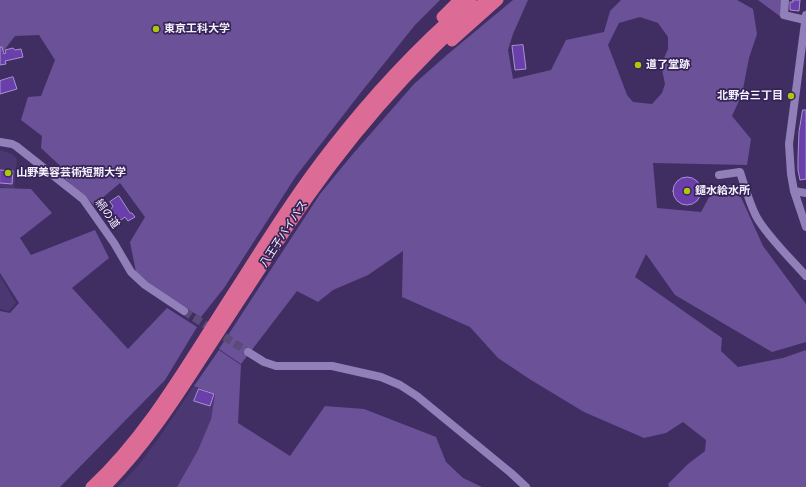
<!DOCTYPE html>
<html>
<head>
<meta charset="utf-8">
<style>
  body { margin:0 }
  canvas { display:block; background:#402e62 }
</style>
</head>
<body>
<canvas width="806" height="487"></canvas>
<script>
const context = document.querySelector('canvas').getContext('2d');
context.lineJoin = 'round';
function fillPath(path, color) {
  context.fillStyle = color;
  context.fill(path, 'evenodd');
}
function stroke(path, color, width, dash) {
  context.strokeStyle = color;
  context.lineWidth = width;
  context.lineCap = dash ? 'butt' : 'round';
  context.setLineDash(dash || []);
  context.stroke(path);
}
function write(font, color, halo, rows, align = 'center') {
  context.font = font + ' "Archivo Narrow","Noto Sans JP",sans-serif';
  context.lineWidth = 3.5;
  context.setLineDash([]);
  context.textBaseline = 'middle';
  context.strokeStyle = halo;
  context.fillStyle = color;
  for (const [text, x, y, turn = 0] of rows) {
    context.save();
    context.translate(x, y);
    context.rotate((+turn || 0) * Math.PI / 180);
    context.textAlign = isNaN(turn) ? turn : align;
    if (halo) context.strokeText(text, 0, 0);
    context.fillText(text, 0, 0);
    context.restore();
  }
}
const built = new Path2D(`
  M 0,150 L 12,154 L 17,159 L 14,189 L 0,187 Z
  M 0,276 L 16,303 L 9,311 L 0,309 Z
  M 194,386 L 215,394 L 211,419 L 198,450 L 177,487 L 118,487 L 138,466 L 158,439 Z`);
const green = new Path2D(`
  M 0,0 L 440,0 L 415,25 L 362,91 L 296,176 L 224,288 L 201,317 L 160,293 L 136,272 L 130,242 L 145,217 L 120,183 L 94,205 L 65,179 L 69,174 L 41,148 L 42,136 L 21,120 L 28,97 L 41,96 L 55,60 L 39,35 L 15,36 L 2,53 L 0,54 Z
  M 513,0 L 528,0 L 513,34 L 508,50 L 513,79 L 551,70 L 566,40 L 604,32 L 610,11 L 621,0 L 737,0 L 753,9 L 757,34 L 749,58 L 742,94 L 732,116 L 751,139 L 747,165 L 653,163 L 657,208 L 701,212 L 714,188 L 735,184 L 763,246 L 806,304 L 806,342 L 772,352 L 675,295 L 646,254 L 635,277 L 722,338 L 721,351 L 738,367 L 783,358 L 806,350 L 806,487 L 669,487 L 668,484 L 688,464 L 705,451 L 706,440 L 683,422 L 666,433 L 644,438 L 584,412 L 531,380 L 498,358 L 470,327 L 402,297 L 403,251 L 368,275 L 333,290 L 318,302 L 297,291 L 241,364 L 219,349 L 320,194 L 352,155 L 414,84 L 448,54 ZM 640,17 L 658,23 L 668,37 L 668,49 L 661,65 L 665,84 L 662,93 L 652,104 L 633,102 L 627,95 L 608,45 L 619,23 Z
  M 758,0 L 782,0 L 781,17 Z
  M 0,188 L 31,189 L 52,213 L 20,238 L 31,255 L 95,230 L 109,258 L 72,288 L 128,349 L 167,308 L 197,327 L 165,380 L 60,487 L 0,487 L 0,311 L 10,313 L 19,303 L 0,273 Z
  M 219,350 L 241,365 L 238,423 L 290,456 L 325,406 L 364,409 L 436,437 L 446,462 L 463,478 L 482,487 L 177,487 L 198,450 L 211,419 L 215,394 L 194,386 Z`);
const building = new Path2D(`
  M 793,0 L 800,0 L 799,11 L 790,10 L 790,2 L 793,2 Z
  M 523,45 L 526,69 L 515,70 L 512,46 Z
  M 2,47 L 4,54 L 6,53 L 5,50 L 13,48 L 15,50 L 21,49 L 23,57 L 5,61 L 6,64 L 0,65 L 0,48 Z
  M 13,77 L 17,89 L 0,94 L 0,81 Z
  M 803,110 L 806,110 L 806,179 L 800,180 L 798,170 L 798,158 L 799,132 Z
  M 0,170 L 13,171 L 12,184 L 0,183 Z
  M673 191a14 14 0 1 1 28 0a14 14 0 1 1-28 0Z
  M 119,196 L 130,213 L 132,213 L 135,217 L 128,221 L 125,217 L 121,220 L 118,220 L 115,219 L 112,216 L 111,209 L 113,206 L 110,202 Z
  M 199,389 L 214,394 L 210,406 L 194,401 Z`);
const minorTunnel = new Path2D(`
  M 184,311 L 248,352`);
const minor = new Path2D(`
  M 785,0 L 784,15 L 805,20
  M 806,15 L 789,144 L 791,174 L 794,191 L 806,227
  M 0,142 L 12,144 L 16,146 L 83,199 L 114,243 L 131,272 L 145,285 L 184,311
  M 719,175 L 740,172 C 745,187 749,202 756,216 C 766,235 791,259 806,276
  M 794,191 L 806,193
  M 248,352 L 264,362 L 276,366 L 332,366 L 381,377 L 400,385 L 417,396 L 511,473 L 526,487`);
const highway = new Path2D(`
  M 442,17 L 459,0
  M 452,41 L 498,0
  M 91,487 C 148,434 187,364 229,299 C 262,248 294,195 332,147 C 373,94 420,44 471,0
  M 105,487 C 143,449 172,405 201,360 C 230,316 259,271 288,227 C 344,142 409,67 486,0`);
const markers = [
  [156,29,4,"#aec60b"],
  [638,65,4,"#aec60b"],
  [791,96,4,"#aec60b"],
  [8,173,4,"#aec60b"],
  [687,191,4,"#aec60b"]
];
const poiNames = [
  ["東京工科大学",164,29],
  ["道了堂跡",646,65],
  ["北野台三丁目",783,96,"right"],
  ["山野美容芸術短期大学",16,173],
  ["鑓水給水所",695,191]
];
const streetNames = [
  ["絹の道",107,214,55],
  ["八王子バイパス",284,234,-57]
];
fillPath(built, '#4b3771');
fillPath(green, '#6a5198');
fillPath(building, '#6a3fac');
stroke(building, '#a593cf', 1);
stroke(minorTunnel, '#5b4b79', 8, [8, 4]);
stroke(minor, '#917fba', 8);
stroke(highway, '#dc6c96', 11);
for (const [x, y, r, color] of markers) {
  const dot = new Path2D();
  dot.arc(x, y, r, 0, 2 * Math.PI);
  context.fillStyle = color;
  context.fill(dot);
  stroke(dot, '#362356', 1.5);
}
write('bold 11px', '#f4f1fe', '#362356', poiNames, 'left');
write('11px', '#f4f1fe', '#362356', streetNames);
</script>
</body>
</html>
